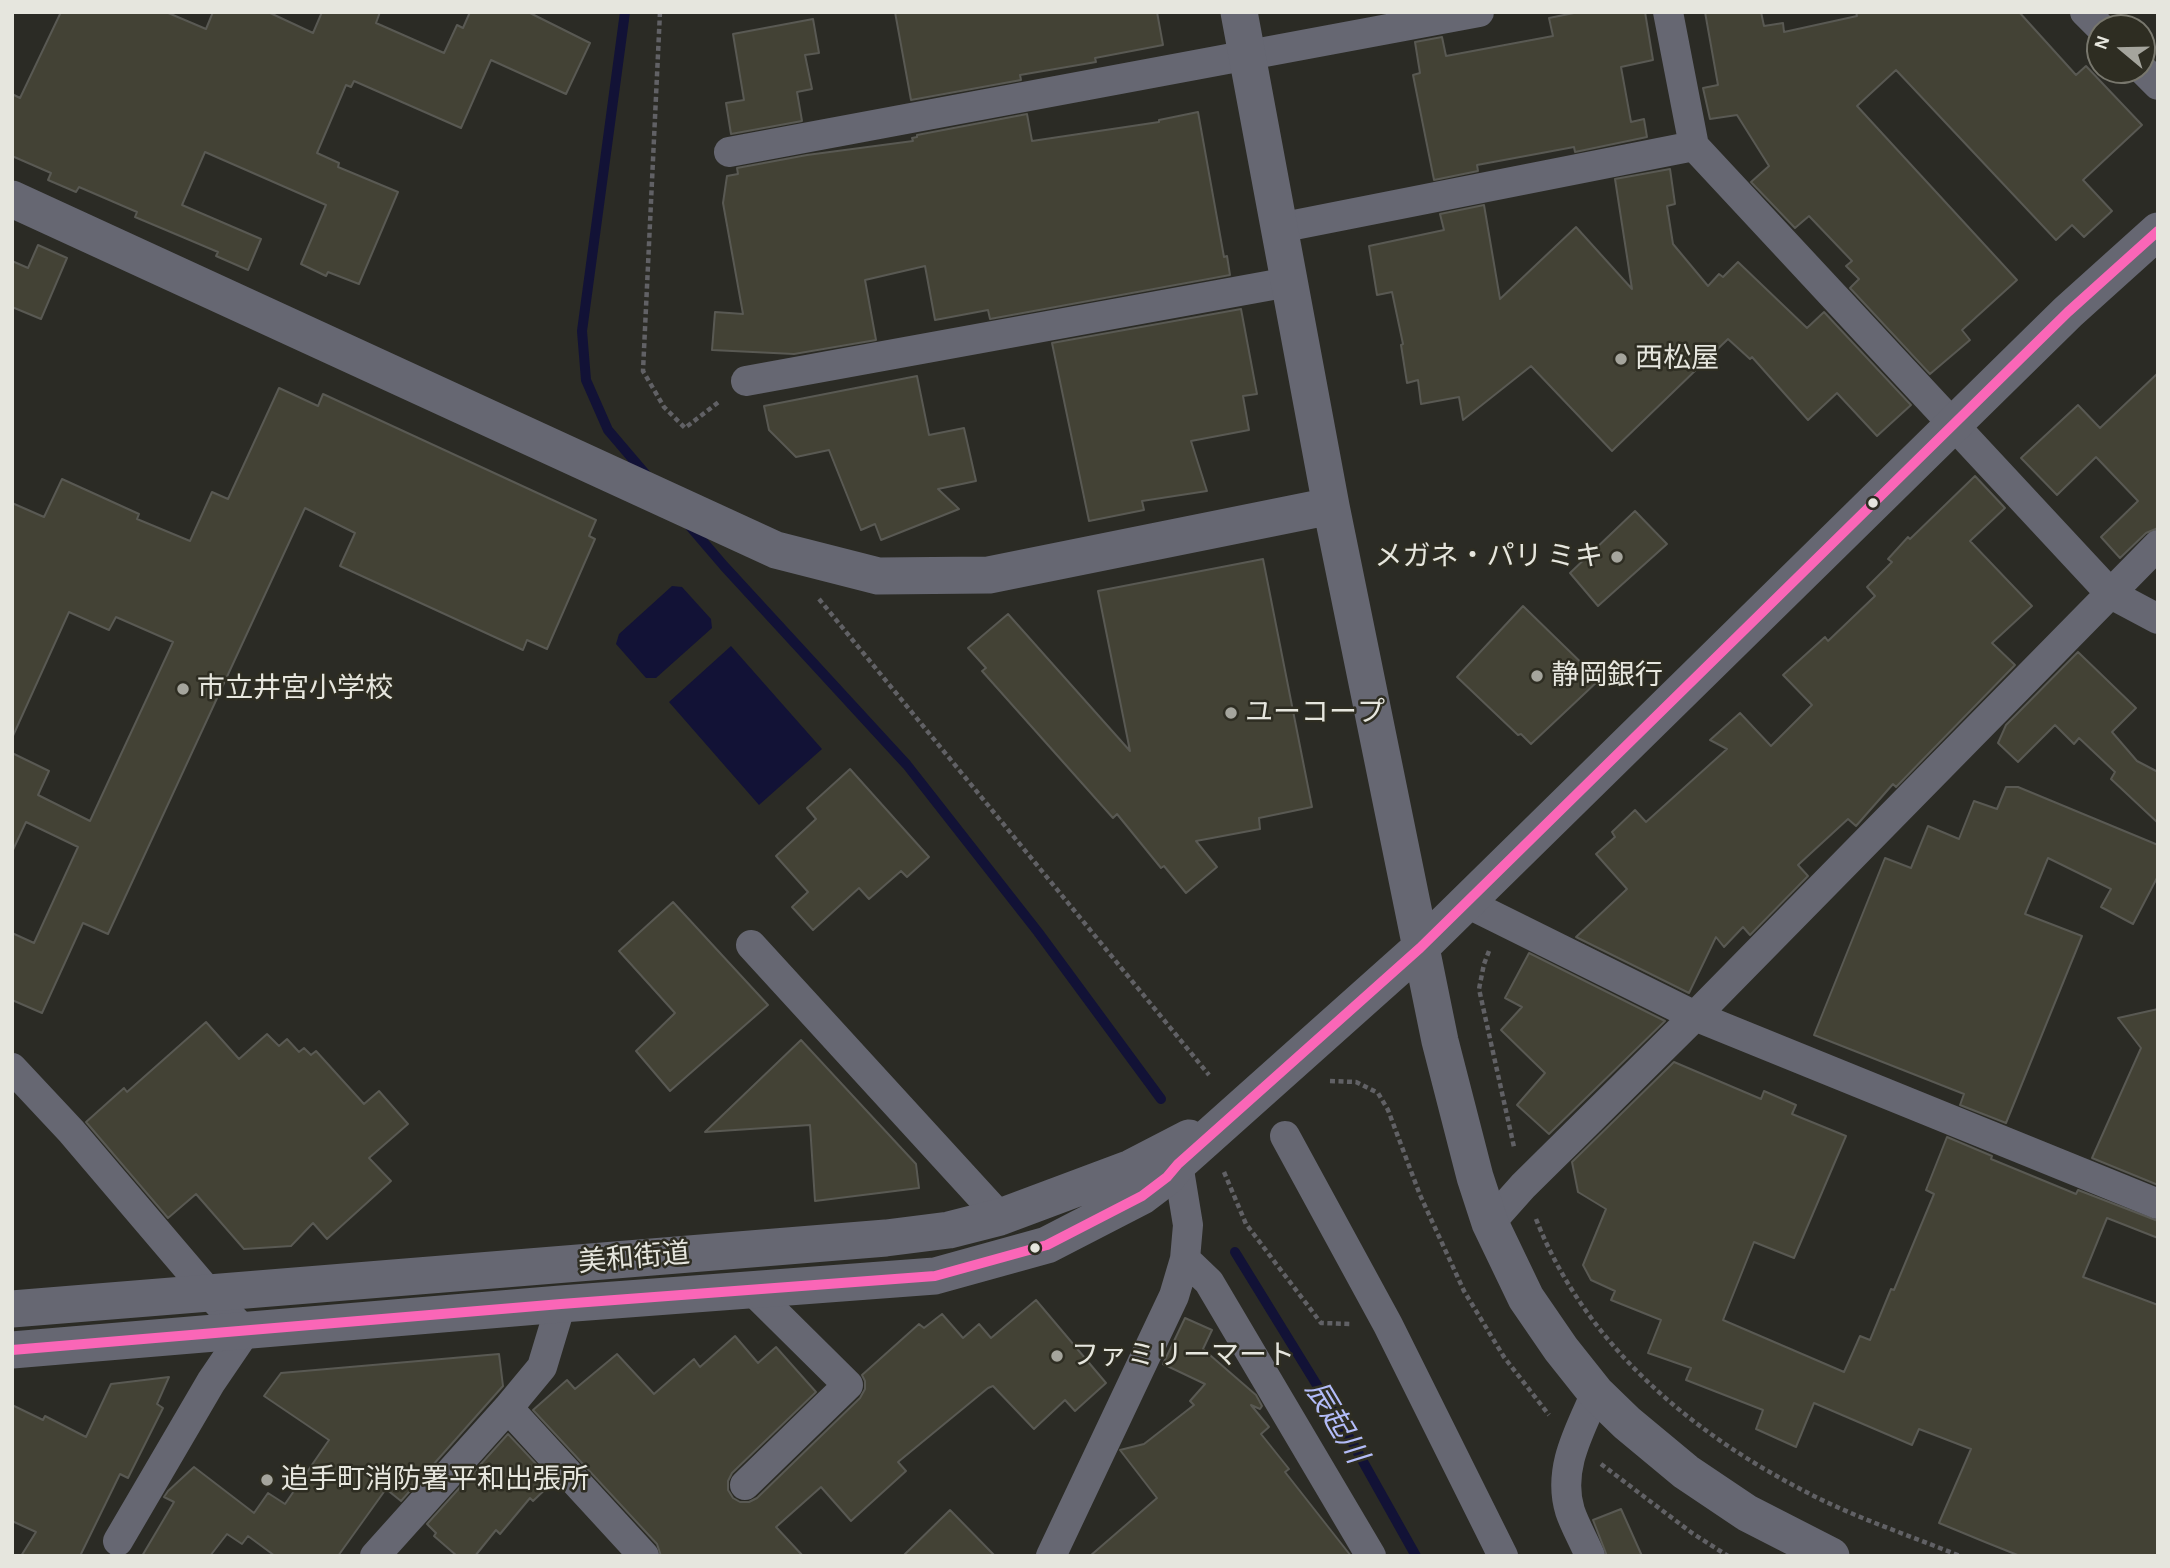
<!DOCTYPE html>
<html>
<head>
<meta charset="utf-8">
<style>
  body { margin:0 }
  #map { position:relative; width:2170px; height:1568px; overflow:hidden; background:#2b2b25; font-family:"Alegreya Sans",sans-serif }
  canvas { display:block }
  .frame { position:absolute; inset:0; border:14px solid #e6e6de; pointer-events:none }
  .north { position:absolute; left:2086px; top:14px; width:70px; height:70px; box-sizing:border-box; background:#2e2d22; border:2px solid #78776d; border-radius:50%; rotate:289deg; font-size:19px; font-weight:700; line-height:28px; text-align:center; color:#e6e6de }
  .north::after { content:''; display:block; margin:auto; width:24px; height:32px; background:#a5a59d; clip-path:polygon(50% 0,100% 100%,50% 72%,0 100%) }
</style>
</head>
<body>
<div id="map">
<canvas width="2170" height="1568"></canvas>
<div class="frame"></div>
<div class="north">N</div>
</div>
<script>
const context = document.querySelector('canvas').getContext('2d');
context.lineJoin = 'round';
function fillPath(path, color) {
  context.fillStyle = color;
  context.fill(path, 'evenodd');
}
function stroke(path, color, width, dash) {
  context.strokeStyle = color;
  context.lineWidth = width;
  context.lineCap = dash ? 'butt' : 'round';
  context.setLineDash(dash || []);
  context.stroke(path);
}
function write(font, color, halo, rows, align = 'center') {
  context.font = font + ' "Alegreya Sans","Noto Sans JP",sans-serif';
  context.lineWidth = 5;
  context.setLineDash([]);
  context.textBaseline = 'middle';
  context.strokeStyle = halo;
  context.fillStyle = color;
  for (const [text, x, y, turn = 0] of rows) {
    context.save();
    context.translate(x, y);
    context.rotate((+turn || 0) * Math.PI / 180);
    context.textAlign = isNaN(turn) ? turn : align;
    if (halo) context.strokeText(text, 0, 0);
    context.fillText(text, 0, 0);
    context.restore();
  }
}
const water = new Path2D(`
  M 672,586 L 682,587 L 711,619 L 712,628 L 656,678 L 646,678 L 616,644 L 619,634 Z
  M 731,646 L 822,749 L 759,805 L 669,702 Z`);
const stream = new Path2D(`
  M 625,12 L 582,331 L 586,380 L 608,430 L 648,477
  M 688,524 L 724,566 L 907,765 L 1038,932 L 1161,1099
  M 1235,1252 L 1352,1442 L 1416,1556`);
const building = new Path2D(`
  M 61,12 L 166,12 L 206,29 L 213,12 L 268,12 L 313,33 L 322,12 L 380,12 L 376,23 L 444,53 L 457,25 L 463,28 L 470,12 L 528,12 L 590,43 L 566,94 L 491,60 L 461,128 L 354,81 L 351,87 L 346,85 L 317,153 L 339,163 L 338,167 L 398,192 L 359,284 L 328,272 L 326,276 L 301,264 L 326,205 L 205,152 L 182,205 L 261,239 L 248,270 L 216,256 L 218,252 L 135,217 L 137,212 L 79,187 L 76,192 L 48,180 L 51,173 L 12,156 L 12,94 L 20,98 Z
  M 895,12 L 1157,12 L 1163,45 L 1095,58 L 1096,62 L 1020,75 L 1021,80 L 911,100 Z
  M 1579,12 L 1645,12 L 1653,60 L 1621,67 L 1631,122 L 1644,119 L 1647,137 L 1575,152 L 1574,147 L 1477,165 L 1478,171 L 1434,180 L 1413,75 L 1420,73 L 1415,42 L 1442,37 L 1446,56 L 1553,36 L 1549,18 Z
  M 1705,12 L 1761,12 L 1764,26 L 1783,23 L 1784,32 L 1857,16 L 1856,12 L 2019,12 L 2076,75 L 2086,66 L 2142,125 L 2083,180 L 2112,211 L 2084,237 L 2072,225 L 2056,240 L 1896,70 L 1857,106 L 2017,280 L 1962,330 L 1970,340 L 1930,374 L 1850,288 L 1859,279 L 1846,266 L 1852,261 L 1809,216 L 1795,228 L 1751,182 L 1769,166 L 1737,115 L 1710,119 L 1703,88 L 1718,85 Z
  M 813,19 L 819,53 L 805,55 L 812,89 L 797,92 L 802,121 L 731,134 L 726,103 L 744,100 L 733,34 Z
  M 1198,112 L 1224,257 L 1227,256 L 1230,275 L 990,319 L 988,310 L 935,320 L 925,266 L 865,280 L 876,340 L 794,354 L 712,350 L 715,312 L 743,314 L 723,203 L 727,176 L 738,174 L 737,168 L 807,155 L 913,141 L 912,138 L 917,137 L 917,135 L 1027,114 L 1032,141 L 1159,122 L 1159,120 Z
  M 1670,169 L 1675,204 L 1667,206 L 1673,244 L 1708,286 L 1719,274 L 1723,277 L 1738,262 L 1807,328 L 1824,312 L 1911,405 L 1877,436 L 1837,393 L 1808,420 L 1752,357 L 1750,359 L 1728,339 L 1612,451 L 1531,366 L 1463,420 L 1459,397 L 1421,404 L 1418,380 L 1407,383 L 1401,345 L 1403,344 L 1392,292 L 1377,295 L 1369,246 L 1444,230 L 1440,214 L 1484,205 L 1500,299 L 1576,227 L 1632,289 L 1615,179 Z
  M 38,245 L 67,258 L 41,319 L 12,307 L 12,261 L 28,268 Z
  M 1241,309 L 1257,394 L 1243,396 L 1249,430 L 1191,441 L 1207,491 L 1142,501 L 1144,510 L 1089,521 L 1052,343 Z
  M 2158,373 L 2158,528 L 2146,533 L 2120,558 L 2101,537 L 2138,501 L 2096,457 L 2057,495 L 2021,458 L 2078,405 L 2100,428 Z
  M 917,376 L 929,435 L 964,428 L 976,481 L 938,489 L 959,509 L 881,540 L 875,524 L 861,530 L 829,450 L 796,457 L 769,430 L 764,406 Z
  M 279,388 L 318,406 L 323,394 L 596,520 L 589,536 L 595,539 L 547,649 L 527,640 L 523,650 L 340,566 L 355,533 L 305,508 L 108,934 L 83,923 L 42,1013 L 12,1000 L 12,933 L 34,943 L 78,847 L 26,822 L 12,852 L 12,753 L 49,771 L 38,795 L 90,821 L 173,642 L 116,617 L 109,630 L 69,612 L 12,738 L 12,503 L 44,517 L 62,479 L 139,514 L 137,519 L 190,541 L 212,492 L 228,499 Z
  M 1975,476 L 2005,508 L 1970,541 L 2032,606 L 1992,643 L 2015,665 L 1896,787 L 1893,784 L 1856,826 L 1848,819 L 1798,865 L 1808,876 L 1750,935 L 1743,927 L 1724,947 L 1716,937 L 1689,993 L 1576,937 L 1627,889 L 1596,854 L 1615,837 L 1612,832 L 1635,810 L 1646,822 L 1727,749 L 1710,740 L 1740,713 L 1771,746 L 1812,705 L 1783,675 L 1825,637 L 1828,641 L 1875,596 L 1867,587 L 1892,562 L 1888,559 L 1908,537 L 1910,539 Z
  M 1635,511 L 1667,544 L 1598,606 L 1570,573 Z
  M 1263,559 L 1312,807 L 1259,818 L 1260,829 L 1196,841 L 1217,867 L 1186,893 L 1164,866 L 1161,868 L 1117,814 L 1113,818 L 982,671 L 986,668 L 968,648 L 1008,614 L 1130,751 L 1098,591 Z
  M 1523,606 L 1599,680 L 1531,744 L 1521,734 L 1518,735 L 1457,677 Z
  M 2078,652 L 2136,708 L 2112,732 L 2137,761 L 2158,772 L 2158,823 L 2111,779 L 2115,772 L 2079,738 L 2074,744 L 2055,725 L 2018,762 L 1998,743 L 2006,725 Z
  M 850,769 L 929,857 L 907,877 L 901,871 L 869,899 L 859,888 L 813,930 L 792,907 L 808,892 L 776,856 L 816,819 L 807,808 Z
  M 2006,787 L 2018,787 L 2158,845 L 2158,876 L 2133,924 L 2101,907 L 2111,889 L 2048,858 L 2025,914 L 2082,936 L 2006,1123 L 1960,1105 L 1964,1094 L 1814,1035 L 1885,858 L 1911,868 L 1928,826 L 1959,839 L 1974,801 L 1997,809 Z
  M 673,902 L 768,1005 L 670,1091 L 636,1051 L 675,1013 L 619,951 Z
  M 1529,953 L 1665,1021 L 1549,1134 L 1517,1105 L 1545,1073 L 1501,1030 L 1522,1007 L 1505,998 Z
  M 2158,1009 L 2158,1185 L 2092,1158 L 2141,1048 L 2118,1018 Z
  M 206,1022 L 239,1059 L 267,1034 L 279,1046 L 287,1039 L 299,1052 L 304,1048 L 311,1055 L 316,1051 L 364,1104 L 379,1091 L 408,1124 L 369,1158 L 391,1181 L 327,1239 L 313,1223 L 291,1246 L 244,1249 L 196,1194 L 168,1218 L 86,1122 L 124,1088 L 127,1092 Z
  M 801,1040 L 916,1164 L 919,1188 L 815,1201 L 810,1125 L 705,1132 Z
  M 1674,1062 L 1761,1099 L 1764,1091 L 1796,1105 L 1792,1114 L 1846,1136 L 1794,1258 L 1754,1242 L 1723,1320 L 1844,1372 L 1860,1336 L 1870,1340 L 1891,1289 L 1894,1290 L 1934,1194 L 1926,1190 L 1947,1137 L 1992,1156 L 1991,1159 L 2076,1194 L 2078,1190 L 2158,1221 L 2158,1238 L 2107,1218 L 2083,1277 L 2158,1305 L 2158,1556 L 2020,1556 L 1985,1542 L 1939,1523 L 1971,1449 L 1919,1429 L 1912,1445 L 1814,1403 L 1796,1447 L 1756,1429 L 1763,1410 L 1686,1380 L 1691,1368 L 1648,1353 L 1661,1320 L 1611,1300 L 1615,1291 L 1591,1280 L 1583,1265 L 1606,1209 L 1578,1192 L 1572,1162 Z
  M 1036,1300 L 1106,1383 L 1075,1411 L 1065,1400 L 1034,1429 L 993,1386 L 988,1388 L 898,1462 L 906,1471 L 851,1521 L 821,1487 L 776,1527 L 803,1556 L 661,1556 L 657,1544 L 533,1410 L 567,1380 L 575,1389 L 617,1354 L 654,1394 L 694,1359 L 700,1367 L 735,1336 L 758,1363 L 776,1347 L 816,1392 L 732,1473 L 728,1481 L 728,1490 L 733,1498 L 740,1502 L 749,1502 L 757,1498 L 860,1398 L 865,1389 L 865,1381 L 862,1375 L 919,1324 L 924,1328 L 942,1314 L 963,1338 L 979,1324 L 991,1338 Z
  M 1185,1318 L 1212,1330 L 1203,1349 L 1256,1395 L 1262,1406 L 1260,1409 L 1251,1405 L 1269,1427 L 1261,1434 L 1289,1469 L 1285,1472 L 1351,1556 L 1090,1556 L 1157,1498 L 1120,1450 L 1144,1444 L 1194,1405 L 1190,1401 L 1205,1384 L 1163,1364 Z
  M 499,1354 L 503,1386 L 401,1501 L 386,1489 L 338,1556 L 275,1556 L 248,1536 L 242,1544 L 227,1534 L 210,1556 L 142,1556 L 174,1502 L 164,1497 L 168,1491 L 194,1467 L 254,1513 L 268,1493 L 285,1504 L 329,1440 L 264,1396 L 281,1373 Z
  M 169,1377 L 157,1404 L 163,1408 L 128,1478 L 120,1474 L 80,1556 L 21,1556 L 36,1532 L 12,1521 L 12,1405 L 43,1420 L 45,1416 L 86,1437 L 111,1384 Z
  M 508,1434 L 553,1482 L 533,1501 L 530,1498 L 500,1534 L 496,1530 L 475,1556 L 457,1556 L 434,1536 L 436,1533 L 427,1524 Z
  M 1621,1509 L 1642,1556 L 1607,1556 L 1593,1520 Z
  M 950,1510 L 995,1556 L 903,1556 Z`);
const path = new Path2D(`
  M 660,12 L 643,371 L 664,407 L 685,428 L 720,401
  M 819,599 L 1209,1075
  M 1489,951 L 1484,964 L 1479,989 L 1514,1147
  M 1330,1081 L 1356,1082 L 1378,1093 L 1388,1110 L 1420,1195 L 1464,1291 L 1504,1357 L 1549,1415
  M 1224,1172 L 1246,1224 L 1321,1323 L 1352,1324
  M 1536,1219 C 1586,1346 1693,1435 1812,1495 C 1859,1519 1911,1536 1960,1556
  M 1601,1464 L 1692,1533 L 1728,1556`);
const minor = new Path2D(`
  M 1668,12 L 1694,146 L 2111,594 L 2158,619
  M 2085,12 L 2101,28
  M 2142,69 L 2158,85
  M 729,152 L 1479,12
  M 1279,228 L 1694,146
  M 746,381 L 1289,282
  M 1467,903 L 1695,1016 L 2158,1204
  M 751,945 L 1000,1217
  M 12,1068 L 71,1131 L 209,1293 L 245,1332 L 211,1382 L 118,1541
  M 1285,1136 L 1388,1325 L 1503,1556
  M 1490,1223 L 1523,1186 L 1695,1016 L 2158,545
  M 1185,1259 L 1209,1282 L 1371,1556
  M 508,1408 L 644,1556
  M 745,1485 L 848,1385 L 752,1290
  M 375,1556 L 508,1408 L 542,1367 L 561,1304
  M 1051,1556 L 1174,1296 L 1185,1259 L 1188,1225 L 1178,1164
  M 1590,1556 C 1584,1541 1575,1526 1570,1511 C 1557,1469 1580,1430 1596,1393`);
const tertiary = new Path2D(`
  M 1239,12 L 1331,506
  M 12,199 L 776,550 L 878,576 L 989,575 L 1331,506 L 1440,1041 L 1475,1177 L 1490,1223 L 1526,1298 L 1561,1349 L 1596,1393 L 1627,1423 L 1686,1472 L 1747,1513 L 1831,1556
  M 12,1309 L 886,1238 L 949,1230 L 1000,1217 L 1131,1168 L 1189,1138
  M 12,1350 L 561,1304 L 935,1276 L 1047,1245 L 1142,1196 L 1167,1177 L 1178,1164 L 1420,948 L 2068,312 L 2158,231`);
const bus1 = new Path2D(`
  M 12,1350 L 561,1304 L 935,1276 L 1047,1245 L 1142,1196 L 1167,1177 L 1178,1164 L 1420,948 L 2068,312 L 2158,231`);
const markers = [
  [1621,359,7,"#a5a59d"],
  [1873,503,6,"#e6e6de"],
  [1617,557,7,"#a5a59d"],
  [1537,676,7,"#a5a59d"],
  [183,689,7,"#a5a59d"],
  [1231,713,7,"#a5a59d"],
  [1035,1248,6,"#e6e6de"],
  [1057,1356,7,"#a5a59d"],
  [267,1480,7,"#a5a59d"]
];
const poiNames = [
  ["西松屋",1635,359],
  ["メガネ・パリ ミキ",1603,557,"right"],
  ["静岡銀行",1551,676],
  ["市立井宮小学校",197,689],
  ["ユーコープ",1245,713],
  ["ファミリーマート",1071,1356],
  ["追手町消防署平和出張所",281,1480]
];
const streetNames = [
  ["美和街道",634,1258,-5]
];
const waterNames = [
  ["辰起川",1336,1422,59]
];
fillPath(water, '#121236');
stroke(stream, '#121236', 10);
fillPath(building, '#434235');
stroke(building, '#595953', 2);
stroke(path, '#616165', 4.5, [5, 3.5]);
stroke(minor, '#666772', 30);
stroke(tertiary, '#666772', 37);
stroke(bus1, '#fa66b7', 10);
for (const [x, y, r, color] of markers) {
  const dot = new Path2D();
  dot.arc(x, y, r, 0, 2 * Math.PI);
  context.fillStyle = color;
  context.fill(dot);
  stroke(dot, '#2e2d22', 2.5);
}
write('28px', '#e6e6de', '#2e2d22', poiNames, 'left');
write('28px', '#e6e6de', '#2e2d22', streetNames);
write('italic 30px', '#b3bcf8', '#2e2d22', waterNames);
</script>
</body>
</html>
